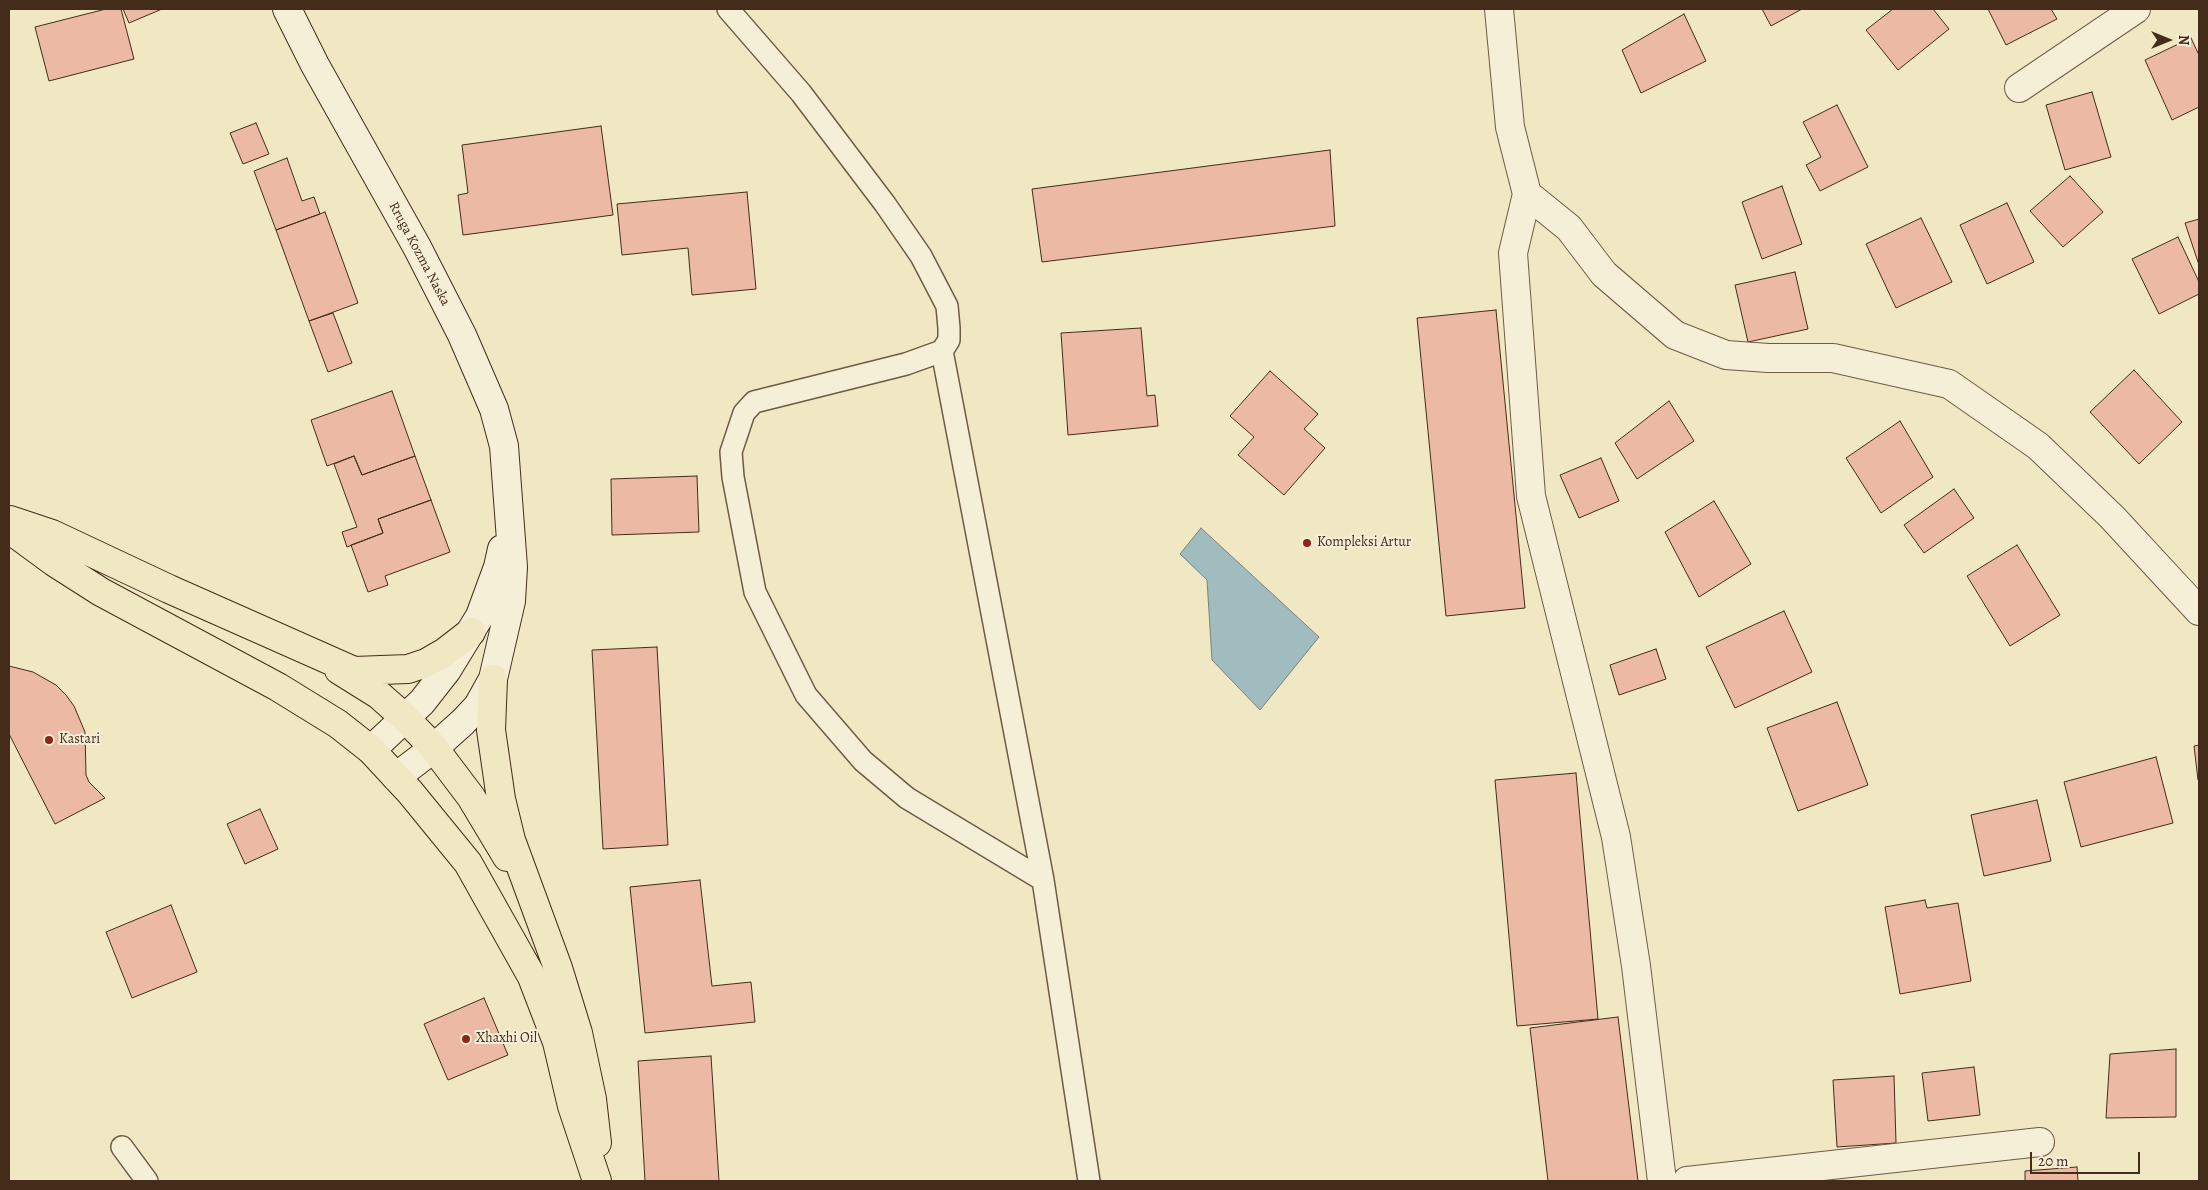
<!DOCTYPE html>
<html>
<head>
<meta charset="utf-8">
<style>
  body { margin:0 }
  #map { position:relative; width:2208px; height:1190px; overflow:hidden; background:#f0e7c3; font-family:Alegreya,serif }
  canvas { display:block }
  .frame { position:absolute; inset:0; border:10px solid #442c1a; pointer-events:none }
  .north { position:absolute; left:2143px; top:15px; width:50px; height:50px; -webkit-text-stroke:4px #f5efd8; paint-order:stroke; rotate:90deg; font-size:14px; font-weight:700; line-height:20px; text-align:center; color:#442c1a }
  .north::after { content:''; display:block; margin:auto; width:18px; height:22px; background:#442c1a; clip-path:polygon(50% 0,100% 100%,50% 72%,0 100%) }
  .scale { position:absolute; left:2030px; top:1152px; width:110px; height:22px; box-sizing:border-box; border:2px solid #442c1a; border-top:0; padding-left:6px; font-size:15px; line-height:18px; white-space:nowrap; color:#442c1a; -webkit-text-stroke:4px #f5efd8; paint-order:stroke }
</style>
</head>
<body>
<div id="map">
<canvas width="2208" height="1190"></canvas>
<div class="frame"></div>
<div class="north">N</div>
<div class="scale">20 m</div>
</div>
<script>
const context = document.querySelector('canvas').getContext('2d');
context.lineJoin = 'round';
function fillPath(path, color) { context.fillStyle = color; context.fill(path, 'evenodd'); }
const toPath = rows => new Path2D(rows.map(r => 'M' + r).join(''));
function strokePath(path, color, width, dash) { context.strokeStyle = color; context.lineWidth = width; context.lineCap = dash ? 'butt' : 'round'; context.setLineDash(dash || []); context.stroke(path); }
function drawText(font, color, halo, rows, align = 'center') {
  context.font = font + ' Alegreya,serif'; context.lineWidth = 4; context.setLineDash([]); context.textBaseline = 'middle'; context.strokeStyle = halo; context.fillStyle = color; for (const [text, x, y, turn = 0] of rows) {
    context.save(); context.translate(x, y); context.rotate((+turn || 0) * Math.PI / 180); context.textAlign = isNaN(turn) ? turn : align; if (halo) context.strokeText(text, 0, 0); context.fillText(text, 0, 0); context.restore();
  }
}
const water = toPath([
  [1201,528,1319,637,1260,710,1212,660,1207,580,1180,554,1201,528]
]);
fillPath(water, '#a0bcbf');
strokePath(water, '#7b827d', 1);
const building = toPath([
  [106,9,121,9,134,59,49,81,35,27,106,9],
  [123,9,162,9,129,23,123,9],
  [1762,9,1802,9,1771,26,1762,9],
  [1893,9,1933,9,1949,29,1898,70,1866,30,1893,9],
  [1988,9,2051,9,2057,19,2006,45,1988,9],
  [1684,14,1706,61,1641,93,1622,50,1684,14],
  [2191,38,2199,55,2199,107,2172,120,2145,60,2191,38],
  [2092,92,2111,157,2065,170,2046,105,2092,92],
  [1837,105,1868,167,1820,191,1806,165,1821,157,1803,122,1837,105],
  [256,123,269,154,243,164,230,133,256,123],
  [601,126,613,215,463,235,458,195,468,193,462,145,601,126],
  [1330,150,1335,226,1042,262,1032,189,1330,150],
  [287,158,302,201,314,197,320,214,276,230,254,171,287,158],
  [2070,176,2103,212,2063,247,2030,211,2070,176],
  [1782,186,1802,244,1762,259,1742,202,1782,186],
  [747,192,756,289,692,295,688,248,622,255,617,204,747,192],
  [2007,203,2034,262,1987,284,1960,225,2007,203],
  [325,212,358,303,309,321,276,230,325,212],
  [1921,218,1952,282,1896,308,1866,244,1921,218],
  [2199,219,2199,265,2185,223,2199,219],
  [2178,237,2199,282,2199,294,2159,314,2132,259,2178,237],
  [1795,272,1808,329,1748,342,1735,285,1795,272],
  [1496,310,1525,608,1446,616,1417,318,1496,310],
  [333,313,352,363,328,372,309,321,333,313],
  [1141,328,1147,396,1155,395,1158,426,1068,435,1061,333,1141,328],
  [2134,370,2182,422,2139,464,2090,412,2134,370],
  [1270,371,1318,414,1304,429,1325,448,1284,495,1238,455,1254,437,1230,416,1270,371],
  [392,391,415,456,362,475,354,456,327,466,311,420,392,391],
  [1669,401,1694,441,1637,479,1615,443,1669,401],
  [1900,421,1933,477,1881,513,1846,458,1900,421],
  [354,456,362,475,415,456,431,500,378,519,383,533,347,547,342,532,357,527,334,464,354,456],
  [1601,458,1619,501,1579,518,1560,475,1601,458],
  [697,476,699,532,612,535,611,479,697,476],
  [1954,489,1974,518,1924,553,1904,525,1954,489],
  [431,500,450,552,385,576,388,585,368,592,351,545,383,533,378,519,431,500],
  [1714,501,1751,564,1699,597,1665,532,1714,501],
  [2017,545,2060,615,2010,646,1967,576,2017,545],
  [1784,611,1812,672,1735,708,1706,647,1784,611],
  [657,647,668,845,603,849,592,650,657,647],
  [1656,649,1666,679,1619,695,1610,665,1656,649],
  [9,666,33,672,56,685,66,695,74,706,85,732,86,775,89,782,105,798,55,824,9,734,9,666],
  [1837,702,1868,785,1798,811,1767,728,1837,702],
  [2199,745,2199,780,2198,780,2194,746,2199,745],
  [2156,757,2173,823,2081,847,2064,782,2156,757],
  [1576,773,1598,1019,1517,1026,1495,780,1576,773],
  [2037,800,2051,861,1984,876,1971,815,2037,800],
  [260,809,278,849,245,864,227,824,260,809],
  [700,880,712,986,751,982,755,1022,645,1033,630,887,700,880],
  [1925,900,1927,908,1958,903,1971,981,1900,994,1885,907,1925,900],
  [171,905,197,972,132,998,106,932,171,905],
  [484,998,508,1055,448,1080,424,1024,484,998],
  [1618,1017,1638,1181,1548,1181,1530,1028,1618,1017],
  [2176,1049,2176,1117,2106,1118,2110,1054,2176,1049],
  [711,1056,719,1181,645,1181,638,1061,711,1056],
  [1974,1067,1980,1115,1928,1121,1922,1073,1974,1067],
  [1894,1076,1896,1143,1837,1147,1833,1080,1894,1076],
  [2077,1167,2078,1181,2025,1181,2025,1171,2077,1167]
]);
fillPath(building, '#ebb9a4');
strokePath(building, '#442c1a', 1);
const service = toPath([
  [728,9,801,93,885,204,921,256,947,306,949,328,949,340,942,351,906,364,754,402,744,413,731,452,733,477,755,592,806,695,863,761,907,798,1043,880],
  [942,351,1043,880,1089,1181],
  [122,1147,147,1181]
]);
const minor = toPath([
  [1499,9,1510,127,1527,194,1569,228,1604,274,1675,335,1726,355,1768,358,1833,358,1949,384,2038,446,2112,517,2199,611],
  [2019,88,2136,9],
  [1527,194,1513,253,1531,496,1616,837,1636,966,1662,1181],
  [1687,1181,2040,1142]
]);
const secondary = toPath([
  [287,9,315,65,417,247,462,335,494,409,504,446,513,567,511,601,493,679,478,706,463,722,434,748,396,777],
  [371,750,422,702,447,670,480,616,498,567,502,549]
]);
const primary = toPath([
  [10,520,52,534,169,589,354,671,408,669,426,663,445,652,471,632],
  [9,529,54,562,101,592,278,687,338,724,371,750,410,792,468,863,532,977,557,1042,572,1106,597,1181],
  [339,670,379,695,405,718,434,748,471,797,507,857],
  [493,679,491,730,501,799,511,840,558,968,578,1033,592,1099,597,1143]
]);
strokePath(service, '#6f5b44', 24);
strokePath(minor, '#6f5b44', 30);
strokePath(secondary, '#442c1a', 30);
strokePath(primary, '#442c1a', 30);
strokePath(service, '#f5efd8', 21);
strokePath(minor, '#f5efd8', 28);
strokePath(secondary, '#f5efd8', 28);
strokePath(primary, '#f0e7c3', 28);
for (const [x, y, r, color] of [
  [1307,543,5,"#8f2418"],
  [49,740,5,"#8f2418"],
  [466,1039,5,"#8f2418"]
]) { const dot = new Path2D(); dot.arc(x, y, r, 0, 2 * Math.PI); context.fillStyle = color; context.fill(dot); strokePath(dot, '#f5efd8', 2); }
drawText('14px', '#442c1a', '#f5efd8', [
  ["Rruga Kozma Naska",419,254,62]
]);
drawText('14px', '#442c1a', '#f5efd8', [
  ["Kompleksi Artur",1317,543],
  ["Kastari",59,740],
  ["Xhaxhi Oil",476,1039]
], 'left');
</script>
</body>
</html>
